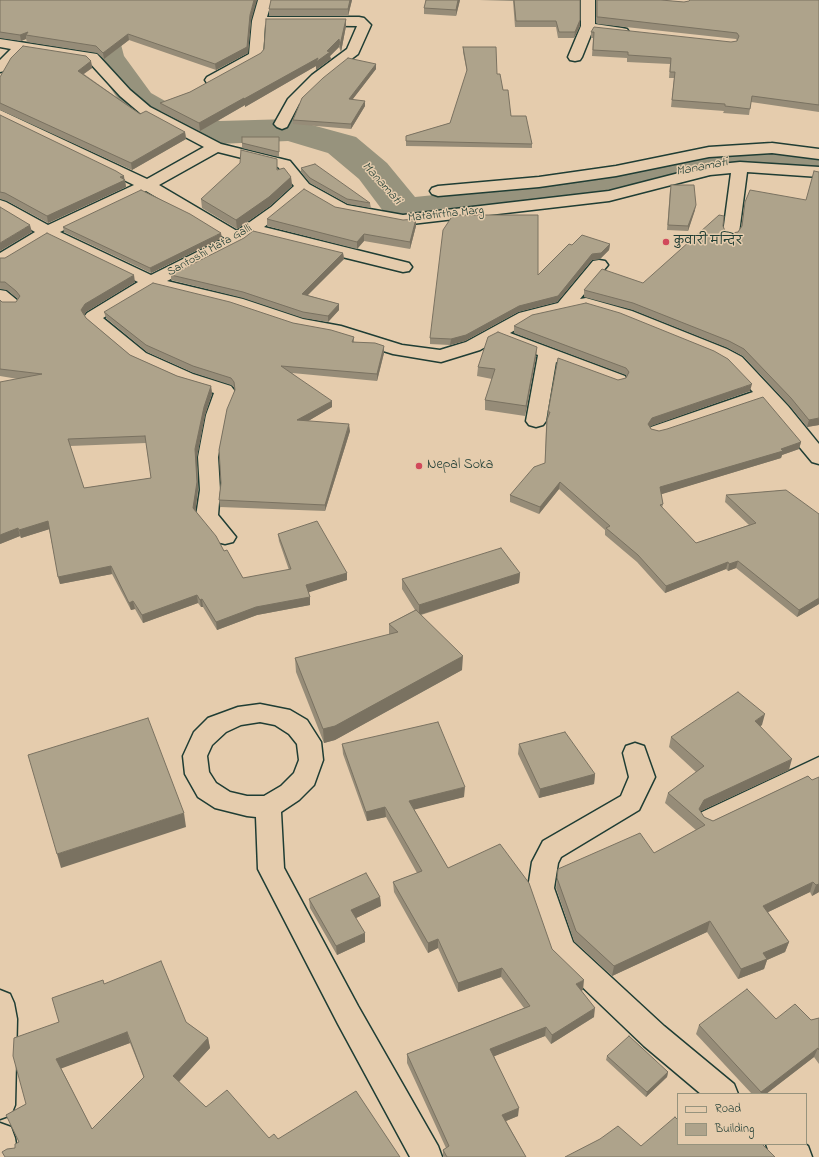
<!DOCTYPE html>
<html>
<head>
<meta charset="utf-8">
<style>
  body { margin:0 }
  #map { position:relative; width:819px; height:1157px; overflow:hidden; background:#e5ccad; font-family:"Indie Flower",sans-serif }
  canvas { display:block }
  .legend { position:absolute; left:677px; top:1093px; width:130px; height:52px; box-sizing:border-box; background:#e5ccad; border:1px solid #96937d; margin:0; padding:5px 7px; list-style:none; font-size:12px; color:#1f3d34 }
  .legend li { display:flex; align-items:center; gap:8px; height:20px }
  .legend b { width:20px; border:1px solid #96937d }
</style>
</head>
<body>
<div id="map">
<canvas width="819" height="1157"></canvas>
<ul class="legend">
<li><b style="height:5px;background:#e5ccad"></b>Road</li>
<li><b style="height:11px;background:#aea38b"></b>Building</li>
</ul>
</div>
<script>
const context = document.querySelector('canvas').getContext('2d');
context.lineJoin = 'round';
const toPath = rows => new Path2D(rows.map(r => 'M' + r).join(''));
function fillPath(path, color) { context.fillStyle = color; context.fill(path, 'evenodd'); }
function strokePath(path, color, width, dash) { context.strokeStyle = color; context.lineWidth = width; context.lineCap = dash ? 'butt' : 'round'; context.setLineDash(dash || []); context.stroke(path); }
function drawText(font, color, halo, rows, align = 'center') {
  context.font = font + ' "Indie Flower","Playpen Sans Deva",sans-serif'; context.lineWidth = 3; context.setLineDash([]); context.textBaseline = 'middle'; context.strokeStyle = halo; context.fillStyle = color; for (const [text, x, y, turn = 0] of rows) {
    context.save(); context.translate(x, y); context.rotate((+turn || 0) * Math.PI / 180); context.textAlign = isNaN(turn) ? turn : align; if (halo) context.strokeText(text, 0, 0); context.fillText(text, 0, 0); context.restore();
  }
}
fillPath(toPath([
  [45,0,97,0,107,3,112,10,124,56,151,93,181,110,220,121,290,119,356,137,387,163,415,197,520,186,635,170,720,150,790,148,819,153,819,177,790,172,720,174,635,194,520,210,404,222,389,219,359,179,328,153,288,141,218,144,155,126,125,109,89,57,80,16,50,7,45,0]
]), '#97937d');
const minor = toPath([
  [258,0,272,0,267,17,359,17,364,18,371,25,358,54,322,81,299,104,287,127,282,129,277,127,274,124,288,99,312,75,347,49,357,26,265,25,263,56,261,59,217,83,212,84,207,83,205,80,207,77,249,54,252,21,258,0],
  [581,0,595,0,595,24,622,28,627,29,629,32,627,35,622,36,592,32,582,57,580,60,575,61,570,60,568,57,581,26,581,0],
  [0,39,97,54,130,90,150,107,221,144,290,161,309,184,347,205,403,215,609,191,710,165,740,162,819,167,819,177,747,172,739,233,737,237,731,238,725,237,723,233,731,173,710,175,609,201,403,225,336,212,304,194,283,213,264,227,409,263,412,267,409,271,403,272,253,235,244,242,167,281,243,299,303,319,341,326,402,345,440,350,466,342,519,313,558,303,593,261,599,260,605,261,608,265,580,299,586,298,632,311,727,349,742,357,788,406,819,444,819,464,812,462,762,402,665,435,658,437,651,435,648,431,651,427,753,392,728,365,713,357,620,319,585,308,531,321,510,333,625,376,627,380,625,384,618,386,556,362,546,421,543,425,536,427,529,425,526,421,538,355,504,342,501,338,480,350,441,362,393,354,332,335,294,328,231,307,154,288,103,318,146,353,193,374,231,386,234,390,234,396,226,415,218,457,220,490,218,515,236,537,233,542,225,544,217,542,196,516,200,490,198,457,206,415,214,393,179,382,132,361,88,324,84,317,87,313,138,282,48,239,6,264,0,265,0,253,35,232,0,212,0,200,6,202,48,225,134,185,0,120,0,110,147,179,204,147,140,113,120,96,88,61,24,51,5,71,0,72,0,60,11,49,0,47,0,39],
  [218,152,278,167,294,186,271,207,237,231,159,185,218,152],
  [146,191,225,238,151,275,60,232,146,191],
  [772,143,819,149,819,159,772,153,709,157,616,176,539,187,438,196,432,194,430,191,432,188,438,186,539,177,616,166,709,147,772,143],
  [0,290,6,291,17,300,20,304,17,308,11,309,5,308,0,304,0,290],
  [260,704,290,710,307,720,321,742,323,760,314,785,299,800,281,812,284,868,358,1006,438,1146,442,1157,410,1157,338,1024,258,869,256,817,247,816,215,808,198,797,185,774,183,756,194,732,208,718,238,707,260,704],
  [260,722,275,725,289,734,297,744,299,760,294,773,281,786,264,796,247,796,230,792,216,783,209,772,207,756,212,745,226,732,241,725,260,722],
  [635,743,644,746,655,777,639,810,561,857,558,863,554,888,573,942,664,1026,734,1084,738,1094,701,1094,644,1046,552,958,528,888,532,862,543,841,621,796,629,777,623,753,626,746,635,743],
  [819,757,819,778,720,826,711,830,702,826,698,819,702,812,819,757],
  [0,990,10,994,14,1003,17,1019,15,1105,11,1115,0,1119,0,990],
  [0,1123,11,1127,15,1138,18,1157,0,1157,0,1123],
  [766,1144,805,1144,808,1146,812,1157,773,1157,770,1155,766,1144]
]);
strokePath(minor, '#1f3d34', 3);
fillPath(minor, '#e5ccad');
fillPath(toPath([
  [0,0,251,21,248,53,216,70,129,40,104,59,97,53,27,42,26,39,21,41,0,38],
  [352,0,348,16,269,16,269,9],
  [460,0,456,16,424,14,424,8],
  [479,0,580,0,580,26,574,38,558,38,556,27,515,27,513,1],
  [596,0,661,0,684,2,689,1,689,0,819,0,819,112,751,102,749,115,723,113,724,111,671,107,674,78,669,78,670,64,627,62,627,58,592,56,593,38,591,38,591,32,731,42,737,41,736,39,598,24,596,23],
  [346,19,346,26,341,52,339,47,330,56,331,59,316,70,316,66,245,107,245,105,200,131,161,111,160,103,190,92],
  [463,47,497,74,503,90,511,116,532,144,532,148,406,146,406,136,450,123,467,72,463,52],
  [91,61,92,68,84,74,140,114,185,132,186,139,132,170,0,110,0,77],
  [376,64,376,69,352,100,365,106,351,129,293,124,293,120],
  [0,115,124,176,126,187,48,223,7,201,0,199],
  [279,137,279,157,242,148,242,143],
  [301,168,370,203,371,208,348,204,310,183,301,172],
  [277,170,291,177,292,186,270,206,237,229,202,208,201,199],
  [670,190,695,210,688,231,667,230],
  [806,200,819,425,807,427,789,405,743,356,728,348,633,310,584,297,584,290,643,283,723,226,725,231,732,233,738,232,741,227,745,202],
  [335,207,416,226,410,249,364,241,357,249,267,226,267,219],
  [63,227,222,238,151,273,64,232],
  [610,244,609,250,600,259,592,260,557,302,518,312,465,341,450,345,430,344,430,338,538,275,572,245],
  [343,253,344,259,307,295,339,304,339,310,328,322,303,318,243,298,171,280,171,275],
  [0,258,135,282,86,312,84,315,86,318,130,355,177,376,211,386,212,394,205,415,197,457,198,490,195,510,243,578,289,570,279,541,278,534,347,573,347,580,308,592,310,605,257,615,217,630,203,607,201,607,198,603,143,623,135,609,131,610,112,574,60,584,49,529,21,538,20,536,0,544,18,379,0,376,0,300,2,302,16,302,18,299,7,290,0,289],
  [146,443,151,478,84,488,70,446],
  [104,312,293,323,354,337,354,342,384,346,384,353,377,381,292,373,332,407,308,421,350,431,325,511,220,507,219,500,235,388,231,385,194,373,147,352,106,318],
  [514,326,750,391,651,426,650,427,651,429,659,431,801,442,799,449,782,455,781,458,661,494,663,504,662,508,696,543,749,525,725,502,726,495,786,490,819,604,797,617,736,568,728,571,726,569,665,593,637,562,605,535,605,530,559,489,539,514,510,502,510,495,545,463,546,427,548,412,618,380,626,378,627,377,626,375,514,333],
  [536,357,525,416,485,410,485,400,492,379,477,376,478,367],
  [520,573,519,583,421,615,462,670,335,740,324,743,296,672,295,658,389,635,389,624,415,610,402,589,402,579],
  [762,725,760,726,789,770,701,811,701,812,704,817,713,821,808,776,819,892,812,896,810,892,768,912,789,942,785,952,767,960,764,969,738,979,707,932,612,976,574,941,556,888,558,869,654,853,696,830,665,803,668,793,696,772,669,747,671,737],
  [342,744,464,797,414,809,448,868,552,949,583,990,581,990,594,1017,551,1044,545,1036,494,1056,518,1116,506,1121,526,1157,443,1157,443,1150,446,1148,407,1063,407,1054,524,1008,501,977,458,992,438,948,428,953,394,892,393,882,417,873,386,817,367,821,343,754],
  [519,744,595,774,594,784,539,798,518,754],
  [380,897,381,906,356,918,365,942,337,955,310,908,309,899],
  [104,984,186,1022,208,1038,210,1048,179,1082,206,1107,269,1138,278,1139,400,1157,15,1148,19,1142,6,1115,26,1104,59,1022],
  [130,1043,144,1078,92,1129,61,1068],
  [819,1018,819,1064,814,1057,766,1094,752,1094,696,1034,699,1025,776,1019,811,1020],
  [607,1056,668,1072,667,1077,646,1097,606,1060]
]), '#968c78');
fillPath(toPath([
  [254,0,257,0,251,21,248,53,216,70,215,64,250,15],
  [350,0,352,0,348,16,348,9],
  [458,0,460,0,456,16,456,10],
  [346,19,346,26,341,52,340,45],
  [580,20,580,26,574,38,575,32],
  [28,32,26,35,26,39,21,41,20,35],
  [128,34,129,40,104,59,103,53],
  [339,39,339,47,330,56,331,59,316,70,316,66,245,107,245,105,200,131,199,123,327,51],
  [91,61,92,68,79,77,78,71],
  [376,64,376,69,349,104,349,99],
  [365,101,365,106,351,129,351,124],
  [185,132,186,139,132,170,131,163],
  [124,176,124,180,125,180,126,187,48,223,47,216],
  [291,177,292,186,270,206,237,229,236,220],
  [696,205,695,210,688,231,688,226],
  [416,219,416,226,410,249,410,242],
  [30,225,32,232,0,251,0,243],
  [221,233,222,238,151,273,150,268],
  [364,234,364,241,357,249,357,242],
  [610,244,609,250,600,259,592,260,557,302,518,312,465,341,450,345,451,339],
  [343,253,344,259,303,300,302,294],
  [134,275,135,282,86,312,83,318,81,310,85,304],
  [339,304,339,310,328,322,328,316],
  [384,346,384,353,377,381,377,374],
  [537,347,536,357,525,416,526,406],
  [752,384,750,391,651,426,646,431,648,424,652,418],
  [211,386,212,394,205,415,197,457,198,490,195,516,193,508,195,449,204,407],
  [332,401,332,407,298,427,297,420],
  [819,418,819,425,807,427,809,420],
  [349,424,350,431,325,511,325,505],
  [801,442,799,449,782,455,781,458,659,495,660,487],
  [560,482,559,489,539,514,540,507],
  [48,521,50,529,21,538,19,530],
  [18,528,20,536,0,544,0,535],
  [738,561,736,568,728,571,729,564],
  [728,562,726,569,665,593,666,586],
  [111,566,112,574,60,584,58,577],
  [347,573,347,580,307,593,306,585],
  [520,573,519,583,419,615,419,605],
  [197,595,198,603,143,623,142,615],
  [310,597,310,605,257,615,217,630,216,622,256,607],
  [819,598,819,604,797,617,799,610],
  [202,599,203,607,201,607,200,600],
  [133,601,135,609,131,610,129,603],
  [463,656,462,670,335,740,324,743,323,729],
  [765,714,762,725,752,732,755,721],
  [792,759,789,770,701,811,697,820,699,809,704,800],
  [595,774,594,784,539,798,540,789],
  [465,787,464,797,409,811,409,801],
  [385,807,386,817,367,821,366,812],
  [184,813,186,827,61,868,57,854],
  [813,882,810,892,760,916,763,906],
  [819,884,819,892,812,896,816,885],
  [380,897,381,906,352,920,351,910],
  [710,921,707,932,612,976,614,966],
  [365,933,365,942,337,955,336,946],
  [438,939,438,948,428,953,428,943],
  [789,942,785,952,767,960,764,969,738,979,741,969,763,953],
  [502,968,501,977,458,992,458,983],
  [584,980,583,990,575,994,576,984],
  [595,1008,594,1017,551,1044,552,1035],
  [546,1027,545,1036,490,1058,490,1049],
  [127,1032,130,1043,60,1069,56,1059],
  [208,1038,210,1048,175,1086,173,1076],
  [818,1048,814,1057,766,1094,760,1094,761,1092],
  [668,1072,667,1077,646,1097,647,1092],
  [519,1108,518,1116,501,1123,502,1115]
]), '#7a7261');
const building = toPath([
  [0,0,254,0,250,15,247,47,215,64,128,34,103,53,96,46,26,35,28,32,20,35,0,32,0,0],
  [271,0,350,0,348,9,269,9,271,0],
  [426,0,458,0,456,10,424,8,426,0],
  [514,0,580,0,580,20,575,32,559,32,556,21,516,21,514,0],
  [597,0,661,0,684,2,689,1,690,0,819,0,819,105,752,96,750,109,725,106,725,104,672,100,675,72,670,72,671,58,628,55,628,52,593,50,594,32,591,32,594,27,731,42,737,41,739,36,737,33,599,17,597,17,597,0],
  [266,19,346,19,340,45,339,39,327,51,330,52,316,62,318,58,244,99,244,98,199,123,160,103,190,92,261,53,264,49,266,19],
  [23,46,86,56,91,61,78,71,140,114,146,111,185,132,131,163,0,103,0,77,11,58,23,46],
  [463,47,496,47,497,74,500,74,503,90,508,90,511,116,526,116,532,144,406,141,406,136,450,123,467,70,463,47],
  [348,58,376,64,349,99,365,101,351,124,293,120,302,98,323,78,348,58],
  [0,115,116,171,124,176,120,177,125,180,47,216,5,193,0,192,0,115],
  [242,137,279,137,279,152,242,143,242,137],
  [241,150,277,159,277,170,284,168,291,177,269,197,236,220,201,199,240,163,241,150],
  [315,164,370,203,347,199,310,178,301,168,315,164],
  [814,171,819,172,819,418,809,420,791,398,744,349,729,341,633,303,584,290,602,269,643,283,719,215,724,216,723,226,725,231,732,233,738,232,742,226,745,202,750,190,806,200,814,171],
  [671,185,694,185,696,205,688,226,668,225,671,185],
  [304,189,335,207,403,220,416,219,410,242,364,234,357,242,267,219,304,189],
  [141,190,190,214,221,233,150,268,63,227,141,190],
  [0,207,30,225,0,243,0,207],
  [453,215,538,215,538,275,569,244,572,245,582,235,610,244,601,253,592,254,558,296,519,306,466,335,451,339,430,338,443,230,453,215],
  [253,231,343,253,302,294,339,304,328,316,303,312,243,292,171,275,244,238,253,231],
  [47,233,134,275,85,304,81,310,86,318,130,355,177,376,211,386,204,407,195,449,197,482,193,508,216,536,224,551,227,550,243,578,291,569,278,534,317,521,347,573,306,585,310,597,256,607,216,622,202,599,200,600,197,595,142,615,133,601,129,603,111,566,58,577,48,521,19,530,18,528,0,535,0,382,42,374,0,369,0,300,2,302,16,302,20,296,16,291,5,282,0,282,0,258,5,258,47,233],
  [145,436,151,478,84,488,68,439,145,436],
  [153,283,230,302,293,323,331,330,354,337,352,342,375,343,384,346,377,374,281,366,332,401,297,420,349,424,325,505,219,500,221,483,219,450,227,409,235,390,234,382,231,378,193,366,146,345,104,312,153,283],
  [586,303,620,313,714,351,728,359,752,384,652,418,648,424,651,429,659,431,667,429,763,397,801,442,781,449,783,451,660,487,663,504,660,505,696,543,756,523,726,495,786,490,819,514,819,598,799,610,738,561,729,564,728,562,666,586,638,555,606,528,610,526,560,482,540,507,510,495,534,467,545,463,547,420,550,412,548,412,558,358,618,380,626,378,629,372,626,368,514,326,532,315,586,303],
  [498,332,537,347,526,406,485,400,495,369,478,367,488,337,498,332],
  [501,548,520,573,419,605,402,579,501,548],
  [416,610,463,656,335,726,323,729,295,658,398,632,389,624,416,610],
  [738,692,765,714,755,721,792,759,704,800,699,809,704,817,713,821,808,776,812,780,819,777,819,884,816,885,813,882,763,906,789,942,763,953,767,959,741,969,710,921,614,966,576,931,557,878,558,869,640,833,654,853,705,825,668,793,704,766,671,737,738,692],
  [148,718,184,813,57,854,28,755,148,718],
  [438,722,465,787,409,801,448,868,500,844,529,883,552,949,584,980,576,984,595,1008,552,1035,546,1027,490,1049,519,1108,502,1115,526,1157,447,1157,443,1150,449,1146,407,1054,530,1006,502,968,458,983,438,939,428,943,393,882,422,871,385,807,366,812,342,744,438,722],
  [565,732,595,774,540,789,519,744,565,732],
  [366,873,380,897,351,910,365,933,336,946,309,899,366,873],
  [161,961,186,1022,208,1038,173,1076,206,1107,227,1090,269,1138,274,1134,278,1139,356,1091,400,1157,5,1157,2,1152,7,1149,15,1148,15,1144,19,1142,6,1115,26,1104,13,1056,14,1038,59,1022,52,998,103,980,104,984,161,961],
  [127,1032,144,1077,92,1129,56,1059,127,1032],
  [747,989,776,1019,795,1004,811,1020,819,1018,819,1050,818,1048,761,1092,699,1025,747,989],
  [629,1036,668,1072,647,1092,607,1056,629,1036],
  [675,1117,678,1120,678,1144,762,1144,775,1157,565,1157,600,1139,618,1126,641,1146,675,1117]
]);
fillPath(building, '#aea38b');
strokePath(building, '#7a7261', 1);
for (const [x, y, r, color] of [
  [666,242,4,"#d1495b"],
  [419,466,4,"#d1495b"]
]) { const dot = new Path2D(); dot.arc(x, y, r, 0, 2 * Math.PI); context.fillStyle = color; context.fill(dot); strokePath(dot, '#e5ccad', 1.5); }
drawText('12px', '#1f3d34', '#e5ccad', [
  ["Matatirtha Marg",446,215,-6],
  ["Santoshi Mata Galli",210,251,-29]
]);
drawText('12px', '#1f3d34', '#e5ccad', [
  ["कुवारी मन्दिर",674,242]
], 'left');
drawText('italic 13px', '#2b463b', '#e5ccad', [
  ["Manamati",702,168,-11],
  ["Manamati",381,184,48]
]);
drawText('14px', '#1f3d34', '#e5ccad', [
  ["Nepal Soka",427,466]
], 'left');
</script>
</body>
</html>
